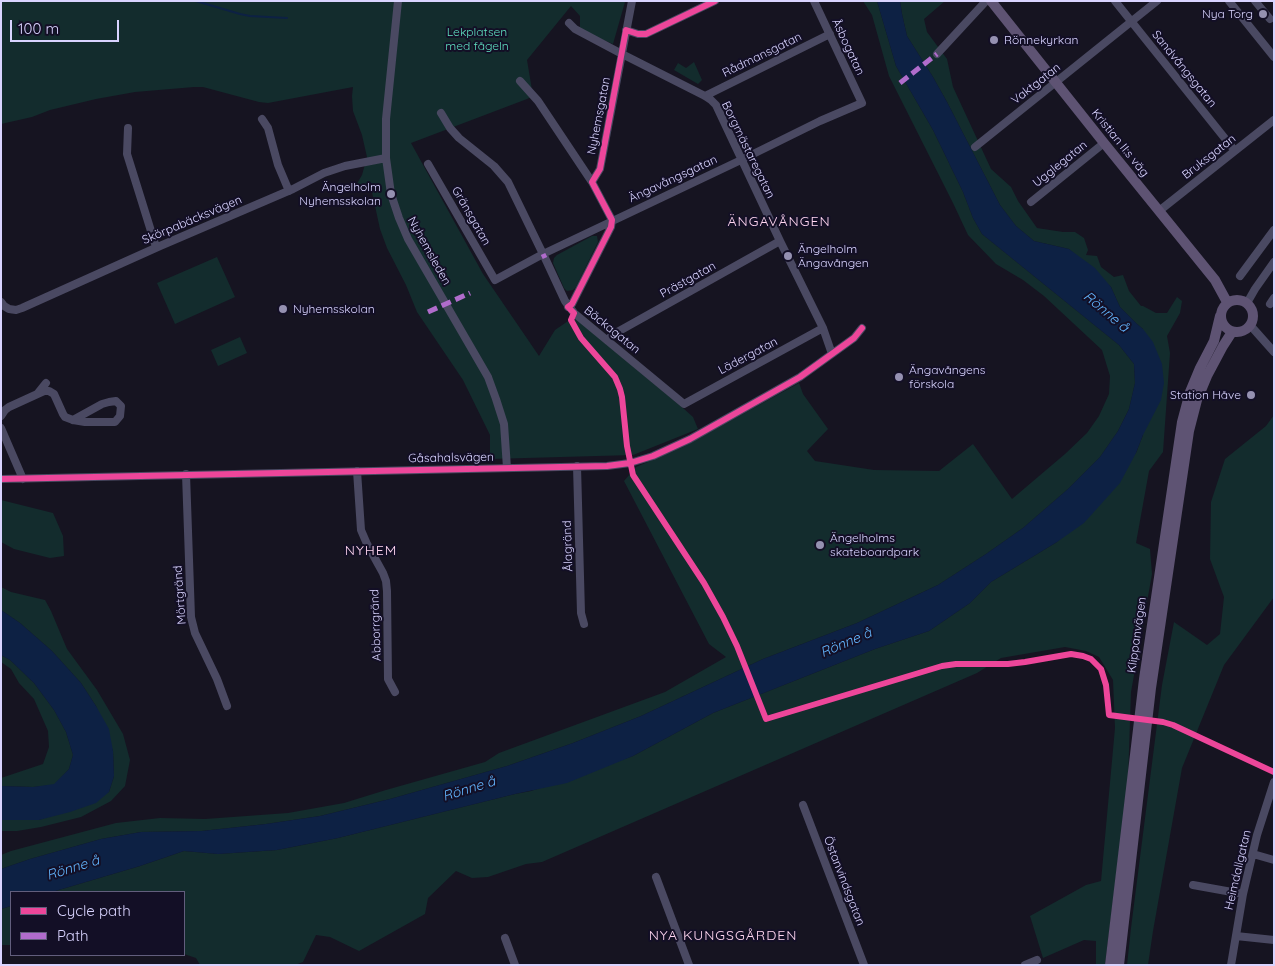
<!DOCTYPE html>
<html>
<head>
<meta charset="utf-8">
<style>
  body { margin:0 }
  #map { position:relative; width:1275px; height:966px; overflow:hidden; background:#161421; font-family:Quicksand,sans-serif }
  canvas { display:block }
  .frame { position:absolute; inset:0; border:2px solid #d9d4ff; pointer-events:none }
  .legend { position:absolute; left:10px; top:891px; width:175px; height:65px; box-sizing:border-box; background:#130f26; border:1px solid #625e7d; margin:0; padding:6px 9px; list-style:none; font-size:15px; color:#d9d4ff }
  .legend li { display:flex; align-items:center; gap:10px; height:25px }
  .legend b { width:25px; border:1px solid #625e7d }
  .scale { position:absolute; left:10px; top:20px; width:109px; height:22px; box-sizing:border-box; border:2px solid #d9d4ff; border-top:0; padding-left:6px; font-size:15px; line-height:18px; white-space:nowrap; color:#d9d4ff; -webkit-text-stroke:4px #130f26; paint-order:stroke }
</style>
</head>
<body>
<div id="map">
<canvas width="1275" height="966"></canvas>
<div class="frame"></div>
<ul class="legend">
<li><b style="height:6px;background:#ed469a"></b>Cycle path</li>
<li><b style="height:6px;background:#b06ccc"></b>Path</li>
</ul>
<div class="scale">100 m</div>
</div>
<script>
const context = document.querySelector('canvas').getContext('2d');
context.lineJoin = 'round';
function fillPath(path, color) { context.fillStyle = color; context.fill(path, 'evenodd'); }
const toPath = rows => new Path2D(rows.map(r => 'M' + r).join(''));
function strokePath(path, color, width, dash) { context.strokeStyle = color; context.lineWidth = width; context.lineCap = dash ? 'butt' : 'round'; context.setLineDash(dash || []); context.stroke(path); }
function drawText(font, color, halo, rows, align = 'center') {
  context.font = font + ' Quicksand,sans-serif'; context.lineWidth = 4; context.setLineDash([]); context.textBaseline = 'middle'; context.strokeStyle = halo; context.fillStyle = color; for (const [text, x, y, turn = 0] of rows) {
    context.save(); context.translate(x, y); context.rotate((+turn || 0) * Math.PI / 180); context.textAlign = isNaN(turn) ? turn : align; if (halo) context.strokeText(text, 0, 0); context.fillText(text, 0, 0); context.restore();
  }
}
fillPath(toPath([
  [1,1,623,1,625,2,613,44,580,30,580,16,571,6,527,60,533,96,527,99,411,143,483,274,539,356,555,330,574,317,683,408,693,417,698,429,633,455,490,459,490,435,463,380,417,312,406,285,387,248,380,229,370,183,355,187,362,175,367,157,362,135,353,111,352,96,353,87,268,103,259,102,203,87,194,87,135,92,96,99,50,110,32,117,1,124],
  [863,1,877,1,896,66,933,130,963,192,973,218,982,234,1119,345,1134,364,1135,383,1129,409,1118,431,1100,457,1068,489,1023,528,986,554,938,585,857,623,763,659,641,716,573,743,507,766,390,799,320,816,266,824,202,831,141,832,101,839,30,859,1,869,1,855,11,851,116,823,160,818,205,819,288,813,344,803,386,790,485,762,499,753,665,692,726,657,709,644,624,481,636,467,683,447,799,383,803,394,828,429,807,451,815,461,874,470,939,471,973,444,1012,499,1065,454,1087,433,1099,416,1109,394,1110,376,1102,350,1044,296,1023,280,996,264,968,235,953,203,889,76,872,15],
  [900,1,945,1,924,19,927,32,947,59,953,87,991,169,1011,187,1018,201,1037,228,1063,232,1075,232,1084,238,1088,250,1086,255,1097,256,1101,267,1114,277,1123,275,1129,291,1141,306,1143,306,1156,313,1167,313,1177,297,1182,301,1180,313,1167,336,1170,353,1163,452,1149,471,1136,543,1150,549,1152,574,1131,692,1128,780,1105,965,1096,965,1096,941,1084,940,1043,958,1030,916,1086,885,1101,881,1115,728,1113,680,1099,657,1086,651,1065,647,1001,658,977,673,542,862,526,864,488,877,472,878,456,871,428,898,425,914,359,951,330,937,316,935,303,962,295,965,200,965,196,958,184,954,184,892,52,892,140,866,184,851,218,854,277,850,338,838,515,794,531,791,633,756,713,713,875,649,929,631,970,603,991,582,1057,542,1136,453,1143,435,1143,329,1137,324,1120,307,1111,287,1069,249,1034,241,1016,226,1000,205,947,102,933,77,907,36,902,14],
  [694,62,702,80,698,84,674,70,678,63,686,68],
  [592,236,597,236,598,242,576,287,573,290,567,291,564,288,553,263,554,258,557,255],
  [217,257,235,297,175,324,157,283],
  [240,337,247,353,218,366,211,350],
  [1274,415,1274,597,1224,665,1182,768,1153,931,1148,965,1127,965,1131,928,1162,685,1174,622,1207,645,1220,634,1224,597,1210,559,1211,502,1225,459,1266,426],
  [1,500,53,513,63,536,64,556,50,558,14,549,1,542],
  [1,587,11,592,45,600,51,611,67,649,97,690,123,734,130,760,125,786,111,801,81,817,41,827,17,831,1,831,1,820,39,820,109,792,114,776,113,751,96,706,81,683,52,651,20,623,1,610],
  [1,655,10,660,34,683,54,710,66,732,73,755,69,769,54,785,33,787,1,786,1,778,43,764,49,747,48,731,34,699,19,683,11,669,1,662],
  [11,906,11,945,1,945,1,909]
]), '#132c2d');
fillPath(toPath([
  [877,1,900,1,902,14,907,36,933,77,947,102,1000,205,1016,226,1034,241,1069,249,1095,268,1111,287,1120,307,1137,324,1143,329,1153,342,1162,364,1164,383,1161,400,1143,435,1136,453,1120,483,1084,523,1057,542,991,582,970,603,929,631,875,649,713,713,633,756,567,783,515,794,338,838,277,850,218,854,184,851,140,866,52,892,11,892,11,906,1,909,1,869,30,859,101,839,141,832,202,831,266,824,320,816,390,799,507,766,573,743,641,716,763,659,857,623,938,585,986,554,1023,528,1068,489,1100,457,1118,431,1129,409,1135,383,1134,364,1119,345,982,234,973,218,963,192,933,130,896,66],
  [1,610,20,623,52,651,81,683,96,706,109,729,113,751,114,776,109,792,96,803,70,812,39,820,1,820,1,786,33,787,54,784,69,769,73,755,66,732,54,710,34,683,10,660,1,655]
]), '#0d2144');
strokePath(toPath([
  [196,1,240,14,250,16,287,18]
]), '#0d2144', 2);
strokePath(toPath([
  [398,1,386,119,386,158,391,194,399,218,408,239,488,377,496,399,504,424,507,468],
  [1115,1,1235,151],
  [1229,1,1274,57],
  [1255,1,1270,19],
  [569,23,575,29,622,54,705,96,711,100,716,105,780,241,823,328,832,354],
  [626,30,638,34,646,34,715,1],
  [937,54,986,1],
  [520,81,538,101,592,182],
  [705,96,830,34],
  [441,113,450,128,459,138,494,166,508,182,543,254],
  [262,119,268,128,278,165,289,191],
  [128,128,127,154,156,247],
  [975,147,1157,1],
  [428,164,495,280,543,254,741,160,820,121,862,103,814,1],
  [1031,202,1104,143],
  [1159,211,1274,120],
  [545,258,565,301,574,313,684,404,823,328],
  [1240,276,1274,230],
  [1,302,4,306,9,309,16,310,22,308,160,246,293,189,324,173,345,166,386,158],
  [1247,303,1255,289,1274,262],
  [1270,304,1274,298],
  [568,307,572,304,611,227,612,220,592,182,600,169,632,1],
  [1250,325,1274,352],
  [608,340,612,335,780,241],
  [38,393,46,383],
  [1,416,5,410,9,407,44,391,49,391,54,394,63,414,65,417,73,420,85,422,115,422,120,416,121,406,116,401,109,402,102,404,73,420],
  [1,428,23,479],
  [577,466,581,613,584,624],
  [357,471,361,530,367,544,383,573,386,581,387,591,388,679,395,692],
  [186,474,191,617,195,633,217,679,227,706],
  [1,479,607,466,630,463,653,456,690,439,800,377,854,338,862,328],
  [803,805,864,965],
  [1253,854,1274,860],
  [656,877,689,965],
  [1193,885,1243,894],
  [1236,936,1274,940],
  [505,938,515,965],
  [1025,965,1037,960],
  [1231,965,1243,894,1257,835,1274,782]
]), '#4a4962', 8);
strokePath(toPath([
  [991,1,1104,143,1215,280,1227,302],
  '1221 316a16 16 0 1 1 32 0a16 16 0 1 1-32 0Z',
  [1110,965,1144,679,1182,422,1190,392,1200,368,1214,341,1220,316],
  [1119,965,1151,688,1189,431,1197,400,1207,376,1223,346,1232,332]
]), '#5e5373', 10);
strokePath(toPath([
  [900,83,937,54],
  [543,254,545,258],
  [428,312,470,293]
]), '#b06ccc', 5, [10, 5]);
strokePath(toPath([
  [715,1,646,34,638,34,626,30,600,169,592,182,612,220,611,227,572,304,568,307,574,313,571,320,581,338,615,377,620,389,622,397,627,446,633,475,704,583,723,617,737,646,766,719,942,666,956,664,1008,664,1025,662,1071,654,1083,656,1091,659,1101,669,1106,685,1109,715,1163,722,1173,725,1274,772],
  [1,479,607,466,630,463,653,456,690,439,800,377,854,338,862,328]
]), '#ed469a', 6);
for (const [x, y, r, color] of [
  [1263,14,5,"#9591b1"],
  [994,40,5,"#9591b1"],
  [391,194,5,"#9591b1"],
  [788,256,5,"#9591b1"],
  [283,309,5,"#9591b1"],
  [899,377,5,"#9591b1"],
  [1251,395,5,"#9591b1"],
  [820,545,5,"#9591b1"]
]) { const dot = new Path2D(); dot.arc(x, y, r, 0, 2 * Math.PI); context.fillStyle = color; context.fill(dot); strokePath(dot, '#130f26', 2); }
drawText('12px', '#d9d4ff', '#130f26', [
  ["Nya Torg",1253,14,"right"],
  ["Rönnekyrkan",1004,40],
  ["Ängelholm",381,187,"right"],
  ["Nyhemsskolan",381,201,"right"],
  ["Ängelholm",798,249],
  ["Ängavången",798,263],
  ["Nyhemsskolan",293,309],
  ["Ängavångens",909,370],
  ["förskola",909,384],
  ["Station Håve",1241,395,"right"],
  ["Ängelholms",830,538],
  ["skateboardpark",830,552]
], 'left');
drawText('12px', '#5fe0c0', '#130f26', [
  ["Lekplatsen",477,32],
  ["med fågeln",477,46]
]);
drawText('12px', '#d9d4ff', '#130f26', [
  ["Åsbogatan",848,47,65],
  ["Rådmansgatan",762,55,-26],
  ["Sandvångsgatan",1184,69,51],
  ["Vaktgatan",1036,84,-38],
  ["Nyhemsgatan",599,116,-79],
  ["Kristian II:s väg",1120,143,51],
  ["Borgmästaregatan",748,150,64],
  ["Bruksgatan",1209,157,-38],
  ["Ugglegatan",1060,164,-39],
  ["Ängavångsgatan",673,179,-25],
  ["Gränsgatan",471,216,60],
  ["Skörpabäcksvägen",192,220,-23],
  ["Nyhemsleden",429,251,61],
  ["Prästgatan",688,280,-29],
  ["Bäckagatan",612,330,39],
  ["Lädergatan",748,356,-28],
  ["Gåsahalsvägen",451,458,-1],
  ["Ålagränd",568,546,-92],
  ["Mörtgränd",180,595,-94],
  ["Abborrgränd",376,625,-92],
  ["Klippanvägen",1137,635,-82],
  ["Heimdallgatan",1238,870,-77],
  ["Östanvindsgatan",844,881,69]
]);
context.letterSpacing = '1px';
drawText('14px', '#ffd6f0', '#130f26', [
  ["ÄNGAVÅNGEN",779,222],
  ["NYHEM",371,551],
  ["NYA KUNGSGÅRDEN",723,936]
]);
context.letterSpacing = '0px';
drawText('italic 14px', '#62b6ff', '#130f26', [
  ["Rönne å",1106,312,40],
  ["Rönne å",846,643,-23],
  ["Rönne å",469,789,-17],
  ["Rönne å",73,868,-17]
]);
</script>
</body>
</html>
